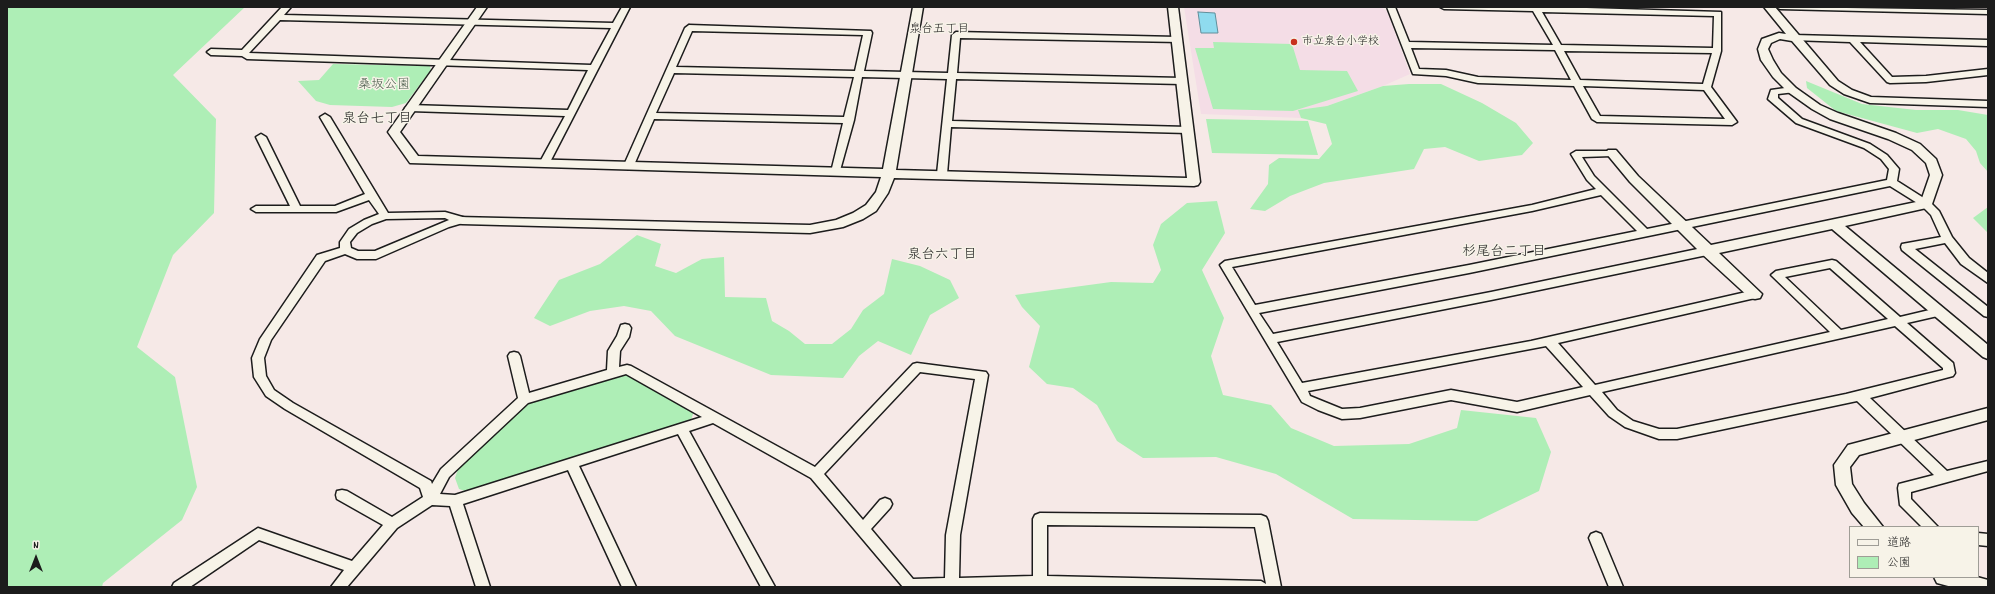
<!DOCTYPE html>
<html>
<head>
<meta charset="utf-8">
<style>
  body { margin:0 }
  #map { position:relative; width:1995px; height:594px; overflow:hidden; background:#f6e9e7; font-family:Dekko,"Klee One",sans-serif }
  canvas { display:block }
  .frame { position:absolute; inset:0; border:8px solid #1c1c1c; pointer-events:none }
  .legend { position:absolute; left:1849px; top:526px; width:130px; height:52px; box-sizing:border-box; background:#f7f3e8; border:1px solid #9f9d96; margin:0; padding:5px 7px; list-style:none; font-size:12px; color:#1c1c1c }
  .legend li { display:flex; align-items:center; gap:8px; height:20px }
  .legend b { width:20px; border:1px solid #9f9d96 }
  .north { position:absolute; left:16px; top:538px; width:40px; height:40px; -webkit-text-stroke:3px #f7f3e8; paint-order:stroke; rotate:0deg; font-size:11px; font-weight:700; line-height:16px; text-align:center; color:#1c1c1c }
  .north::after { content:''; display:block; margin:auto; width:14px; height:18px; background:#1c1c1c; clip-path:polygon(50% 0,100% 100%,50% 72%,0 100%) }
</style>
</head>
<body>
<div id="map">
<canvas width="1995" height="594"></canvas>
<div class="frame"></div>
<ul class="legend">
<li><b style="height:5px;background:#f7f3e8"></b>道路</li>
<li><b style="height:11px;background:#aeeeb6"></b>公園</li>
</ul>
<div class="north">N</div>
</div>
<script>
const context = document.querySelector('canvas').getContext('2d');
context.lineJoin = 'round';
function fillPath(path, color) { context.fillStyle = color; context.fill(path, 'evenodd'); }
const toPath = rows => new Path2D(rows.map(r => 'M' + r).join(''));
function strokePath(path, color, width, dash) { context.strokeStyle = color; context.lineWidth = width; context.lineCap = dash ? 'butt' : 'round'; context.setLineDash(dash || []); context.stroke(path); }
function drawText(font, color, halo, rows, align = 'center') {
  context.font = font + ' Dekko,"Klee One",sans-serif'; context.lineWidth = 3; context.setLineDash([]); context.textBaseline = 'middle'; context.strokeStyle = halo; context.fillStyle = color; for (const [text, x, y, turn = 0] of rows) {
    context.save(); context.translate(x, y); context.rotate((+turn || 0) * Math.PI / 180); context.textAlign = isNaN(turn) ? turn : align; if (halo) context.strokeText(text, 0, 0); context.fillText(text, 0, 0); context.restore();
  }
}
fillPath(toPath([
  [1184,7,1382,8,1387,11,1410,74,1383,86,1327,106,1299,110,1301,118,1201,114]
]), '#f4dde6');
fillPath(toPath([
  [7,7,245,7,173,75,216,119,214,213,173,255,137,347,175,377,197,487,182,520,103,583,102,587,7,587],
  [1213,42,1292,44,1300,70,1347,71,1358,91,1293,111,1213,109,1195,48,1214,48],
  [333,64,430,66,431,70,406,103,392,107,330,105,316,101,298,81,319,80],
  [1806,81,1862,104,1916,110,1958,110,1988,115,1988,172,1980,163,1976,151,1966,139,1938,129,1917,133,1836,111,1807,88],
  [1409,84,1441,84,1482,103,1516,123,1533,143,1522,155,1479,161,1445,147,1424,149,1414,169,1324,183,1290,196,1265,211,1250,209,1268,184,1269,165,1279,158,1319,159,1332,144,1326,124,1301,118,1298,110,1327,106,1383,86],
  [1206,119,1308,121,1318,155,1212,153],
  [1217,201,1225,233,1202,270,1224,318,1211,356,1223,395,1271,405,1291,428,1334,446,1409,444,1457,428,1461,410,1536,418,1551,452,1539,491,1477,521,1353,519,1276,474,1216,457,1143,458,1117,441,1097,405,1073,388,1047,384,1029,367,1040,326,1022,307,1015,295,1111,282,1153,283,1161,270,1153,245,1161,224,1187,203],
  [1988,207,1988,233,1973,218],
  [637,235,661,244,655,266,676,273,702,259,724,257,725,297,766,298,772,321,789,331,805,344,832,344,851,329,863,310,884,294,892,259,920,266,950,280,959,298,930,315,911,355,878,341,859,356,843,378,771,375,675,336,651,311,624,306,590,311,550,326,534,318,559,280,600,264],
  [629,373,694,411,690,423,471,493,459,489,455,478,458,469,525,404]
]), '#aeeeb6');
const water = toPath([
  [1198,12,1215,13,1218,33,1201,33,1198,12]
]);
fillPath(water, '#8fdbef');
strokePath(water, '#618f9b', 1);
const minor = toPath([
  [282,7,291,7,284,15,613,23,622,7,630,7,550,162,545,165,540,162,565,116,410,111,405,108,410,105,568,110,588,70,247,59,242,56,211,55,207,52,211,49,242,50,282,7],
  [280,20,611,28,591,65,249,53,280,20],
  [1387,7,1395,7,1409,42,1553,45,1533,11,1444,9,1440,7,1553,7,1721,12,1721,51,1711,87,1737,122,1732,125,1597,122,1592,119,1574,86,1478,83,1446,76,1413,74,1387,7],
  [1542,12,1714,16,1713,48,1561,45,1542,12],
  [1411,48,1555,50,1571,80,1478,77,1446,70,1419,69,1411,48],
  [1564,51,1712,53,1703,84,1580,80,1564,51],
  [1583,86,1704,90,1725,119,1600,116,1583,86],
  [1776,7,1988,10,1988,14,1780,9,1776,7],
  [689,25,871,31,872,33,864,71,948,73,952,35,956,32,1177,37,1180,38,1180,42,960,38,957,73,1182,78,1186,81,1182,84,956,79,952,121,1188,127,1193,130,1188,133,951,127,947,174,942,177,937,174,947,79,862,77,854,120,839,174,836,175,831,172,843,123,654,119,634,165,632,167,626,167,624,165,685,28,689,25],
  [692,31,863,35,855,71,676,67,692,31],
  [674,73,854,77,844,117,656,113,674,73],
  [1794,35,1988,40,1988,46,1860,42,1892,77,1926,76,1988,69,1988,75,1926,82,1890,83,1887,82,1850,42,1791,40,1791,36,1794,35],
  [1792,87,1795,88,1795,92,1778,94,1778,98,1802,119,1870,144,1887,155,1899,169,1897,181,1930,202,1939,211,1952,237,1969,258,1988,273,1988,283,1961,264,1945,243,1915,249,1988,307,1988,317,1984,316,1902,250,1901,247,1902,244,1941,237,1931,215,1922,206,1890,186,1469,273,1259,313,1273,334,1491,292,1707,247,1712,251,1707,255,1491,300,1277,342,1302,383,1531,341,1755,290,1760,294,1755,298,1558,343,1595,385,1830,332,1771,275,1776,271,1832,260,1836,261,1900,317,1938,308,1944,312,1942,315,1907,323,1953,363,1955,373,1953,376,1870,398,1947,471,1988,461,1988,471,1911,492,1911,499,1938,527,1922,527,1900,505,1898,488,1899,484,1934,475,1857,401,1677,439,1659,439,1625,427,1609,416,1590,395,1517,412,1451,400,1360,418,1342,419,1318,410,1302,402,1220,265,1225,261,1532,205,1596,189,1587,180,1571,154,1576,151,1615,151,1617,153,1615,155,1612,156,1582,157,1594,176,1647,229,1887,180,1889,169,1881,159,1864,148,1796,123,1768,99,1771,90,1792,87],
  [1601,195,1637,231,1469,265,1255,305,1232,267,1532,211,1601,195],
  [1830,268,1888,319,1841,330,1785,277,1830,268],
  [1895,326,1943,368,1943,370,1846,394,1677,429,1659,429,1633,421,1617,410,1602,392,1895,326],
  [1546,346,1583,387,1517,402,1451,390,1360,408,1342,409,1310,396,1308,391,1546,346],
  [325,114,330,117,388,213,445,212,466,218,467,220,466,222,449,227,376,259,357,259,345,254,325,261,271,340,264,358,266,376,274,390,293,403,431,481,432,484,441,469,518,398,508,356,510,353,514,352,518,353,520,356,529,393,607,370,608,351,617,336,621,325,625,324,629,325,631,328,629,337,620,351,619,367,627,365,631,366,815,467,913,364,917,363,986,372,988,375,960,535,959,578,1033,576,1033,519,1035,515,1040,513,1261,515,1266,517,1268,521,1281,587,903,587,811,478,713,423,689,431,775,587,761,587,678,434,579,466,636,587,622,587,568,470,463,504,490,587,476,587,450,506,432,505,397,528,347,587,331,587,344,570,259,540,190,587,172,587,174,583,258,528,352,561,383,525,337,499,336,495,337,491,342,490,347,491,392,517,423,497,420,488,285,409,266,396,254,377,252,358,260,339,317,255,340,248,340,242,349,229,364,220,379,214,369,200,336,212,256,212,251,209,256,206,290,206,256,137,261,134,266,137,300,206,335,206,365,194,320,117,325,114],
  [445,218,449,220,375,251,358,251,351,248,350,242,357,233,372,224,386,219,445,218],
  [920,372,975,379,946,535,945,578,913,579,871,529,890,508,892,504,890,500,885,498,880,500,863,520,824,474,920,372],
  [626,374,702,417,455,495,440,494,449,477,528,403,626,374],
  [1047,525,1255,527,1266,584,1261,581,1047,576,1047,525],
  [1596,532,1601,534,1623,587,1609,587,1589,538,1591,534,1596,532],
  [1978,533,1988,534,1988,546,1978,545,1978,533]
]);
const tertiary = toPath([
  [477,7,487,7,400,132,418,156,883,169,913,7,923,7,896,170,1187,178,1168,7,1178,7,1200,182,1198,185,1194,186,894,178,888,193,876,211,863,219,843,227,810,233,462,224,457,223,455,220,457,217,810,225,836,220,853,213,866,205,876,192,881,177,410,163,388,132,477,7],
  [1764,7,1775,7,1838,81,1852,90,1871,97,1988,101,1988,107,1870,103,1844,94,1830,85,1792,41,1780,39,1771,43,1768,49,1773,60,1781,73,1796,88,1820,105,1838,113,1896,133,1920,144,1936,159,1942,175,1931,207,1845,226,1988,345,1988,359,1983,357,1832,229,1719,253,1762,294,1760,298,1755,299,1750,298,1702,254,1630,182,1606,153,1608,150,1616,150,1638,176,1711,245,1921,201,1930,175,1926,163,1912,150,1888,139,1830,119,1812,109,1788,92,1773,77,1761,60,1758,49,1762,39,1779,33,1786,34,1764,7],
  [1988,408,1988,420,1859,455,1850,467,1852,484,1864,503,1883,527,1864,527,1852,513,1836,485,1834,465,1848,445,1988,408],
  [1934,577,1977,577,1988,580,1988,587,1952,587,1937,583,1934,577]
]);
strokePath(minor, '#1c1c1c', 3);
strokePath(tertiary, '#1c1c1c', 3);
fillPath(minor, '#f7f3e8');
fillPath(tertiary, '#f7f3e8');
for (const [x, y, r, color] of [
  [1294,42,4,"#c8321e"]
]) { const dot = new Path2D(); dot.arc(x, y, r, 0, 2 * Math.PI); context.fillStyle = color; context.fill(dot); strokePath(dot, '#f7f3e8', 1.5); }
drawText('11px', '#1c1c1c', '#f7f3e8', [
  ["市立泉台小学校",1302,42]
], 'left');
drawText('12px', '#1c1c1c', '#f7f3e8', [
  ["泉台五丁目",939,30]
]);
drawText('13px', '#485b4a', '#f7f3e8', [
  ["桑坂公園",384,86]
]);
drawText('14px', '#1c1c1c', '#f7f3e8', [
  ["泉台七丁目",377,120],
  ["杉尾台二丁目",1504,253],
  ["泉台六丁目",942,256]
]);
</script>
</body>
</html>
